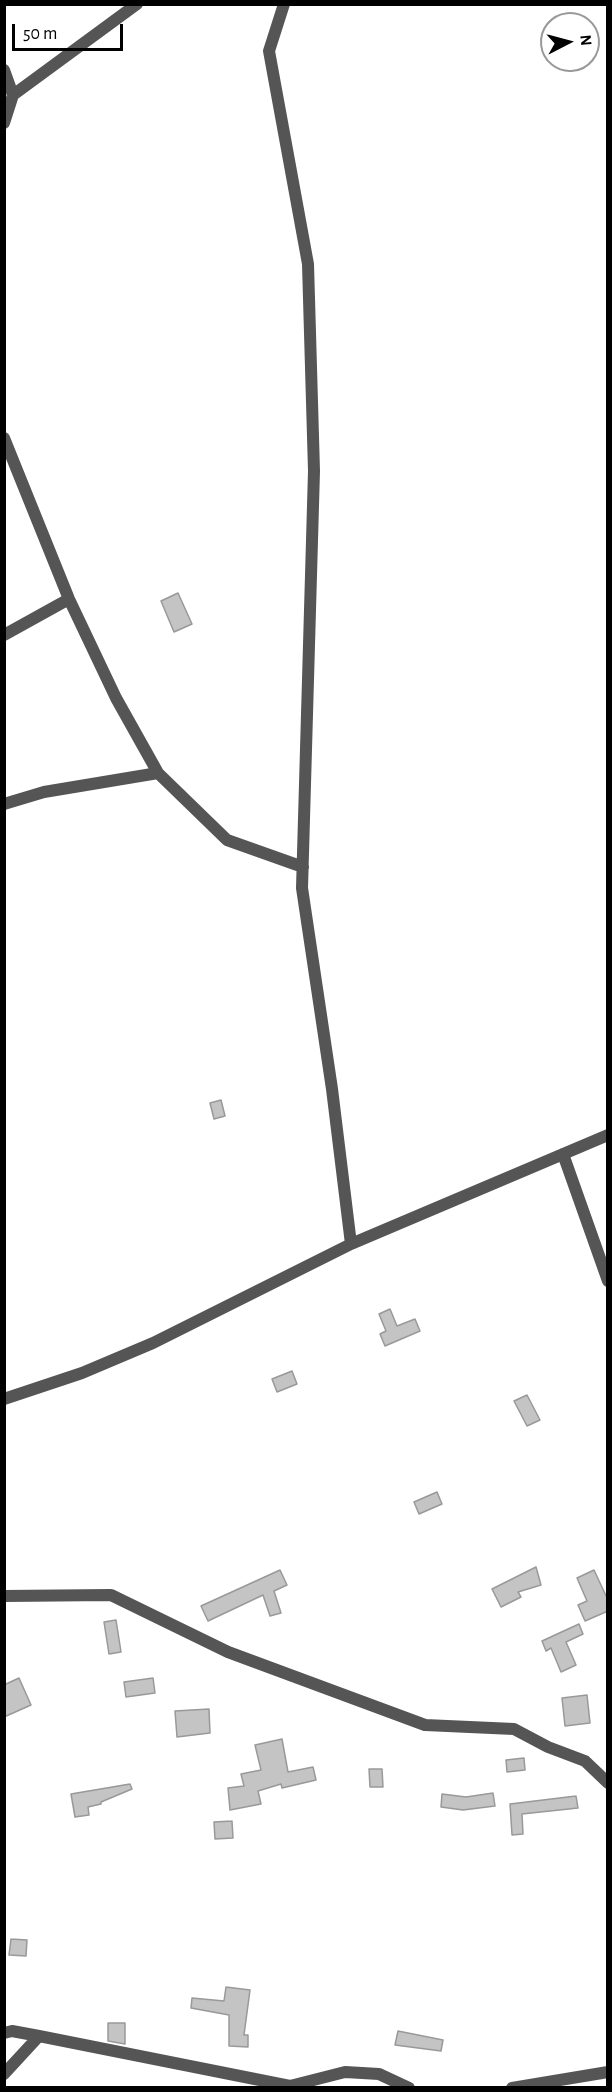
<!DOCTYPE html>
<html>
<head>
<meta charset="utf-8">
<style>
  body { margin:0 }
  #map { position:relative; width:612px; height:2092px; overflow:hidden; background:#fff; font-family:"Alegreya Sans",sans-serif }
  canvas { display:block }
  .frame { position:absolute; inset:0; border:6px solid #000; pointer-events:none }
  .north { position:absolute; left:540px; top:12px; width:60px; height:60px; box-sizing:border-box; background:#fff; border:2px solid #999; border-radius:50%; rotate:84deg; font-size:16px; font-weight:700; line-height:24px; text-align:center; color:#000 }
  .north::after { content:''; display:block; margin:auto; width:21px; height:27px; background:#000; clip-path:polygon(50% 0,100% 100%,50% 72%,0 100%) }
  .scale { position:absolute; left:12px; top:24px; width:111px; height:27px; box-sizing:border-box; border:3px solid #000; border-top:0; padding-left:8px; font-size:18px; line-height:21px; white-space:nowrap; color:#000; -webkit-text-stroke:4px #fff; paint-order:stroke }
</style>
</head>
<body>
<div id="map">
<canvas width="612" height="2092"></canvas>
<div class="frame"></div>
<div class="north">N</div>
<div class="scale">50 m</div>
</div>
<script>
const context = document.querySelector('canvas').getContext('2d');
context.lineJoin = 'round';
function fillPath(path, color) { context.fillStyle = color; context.fill(path, 'evenodd'); }
const toPath = rows => new Path2D(rows.map(r => 'M' + r).join(''));
function strokePath(path, color, width, dash) { context.strokeStyle = color; context.lineWidth = width; context.lineCap = dash ? 'butt' : 'round'; context.setLineDash(dash || []); context.stroke(path); }
const building = toPath([
  [178,593,192,624,174,632,161,601,178,593],
  [221,1100,225,1116,214,1119,210,1103,221,1100],
  [390,1309,397,1326,415,1319,420,1331,385,1346,380,1334,386,1331,379,1314,390,1309],
  [292,1371,297,1384,277,1392,272,1379,292,1371],
  [527,1395,540,1420,527,1426,514,1401,527,1395],
  [437,1492,442,1504,419,1514,414,1502,437,1492],
  [536,1567,541,1585,518,1592,521,1597,501,1607,492,1589,536,1567],
  [280,1570,287,1585,274,1591,281,1613,270,1616,263,1595,208,1621,201,1606,280,1570],
  [594,1570,608,1600,608,1611,585,1621,578,1605,587,1601,577,1578,594,1570],
  [116,1620,121,1652,109,1654,104,1622,116,1620],
  [579,1624,583,1634,566,1642,576,1665,561,1672,551,1648,546,1651,542,1641,579,1624],
  [19,1678,31,1705,4,1717,4,1685,19,1678],
  [153,1678,155,1693,126,1697,124,1682,153,1678],
  [587,1695,590,1723,565,1726,562,1698,587,1695],
  [209,1709,210,1733,177,1737,175,1711,209,1709],
  [282,1739,288,1772,313,1767,316,1780,282,1788,281,1784,258,1791,261,1804,230,1810,228,1788,244,1786,241,1774,261,1770,255,1745,282,1739],
  [524,1758,525,1770,507,1772,506,1760,524,1758],
  [369,1769,382,1769,383,1787,370,1787,369,1769],
  [130,1784,132,1789,101,1802,101,1804,88,1807,89,1815,75,1817,71,1794,130,1784],
  [493,1793,495,1806,463,1810,441,1807,442,1794,466,1797,493,1793],
  [576,1796,578,1808,522,1814,523,1834,512,1835,510,1804,576,1796],
  [232,1821,233,1838,215,1839,214,1822,232,1821],
  [11,1939,27,1940,26,1956,9,1955,11,1939],
  [226,1987,250,1990,244,2035,248,2035,248,2047,229,2046,229,2015,191,2008,192,1998,224,2001,226,1987],
  [108,2023,125,2023,125,2044,108,2041,108,2023],
  [398,2031,443,2040,441,2051,395,2045,398,2031]
]);
fillPath(building, '#c4c4c4');
strokePath(building, '#999', 1.5);
strokePath(toPath([
  [284,4,269,51,308,264,314,471,302,888,332,1089,351,1244],
  [4,70,13,95,4,123],
  [13,95,137,4],
  [4,438,69,599,116,698,158,773],
  [4,635,69,599],
  [4,804,44,792,158,773,227,840,303,867],
  [563,1154,608,1281],
  [4,1399,82,1373,153,1343,351,1244,608,1135],
  [4,1596,111,1595,228,1652,425,1725,514,1729,548,1747,585,1761,608,1783],
  [4,2033,12,2031,39,2036,290,2086,345,2072,379,2074,409,2088],
  [4,2074,39,2036],
  [512,2088,608,2072]
]), '#555', 12);
</script>
</body>
</html>
